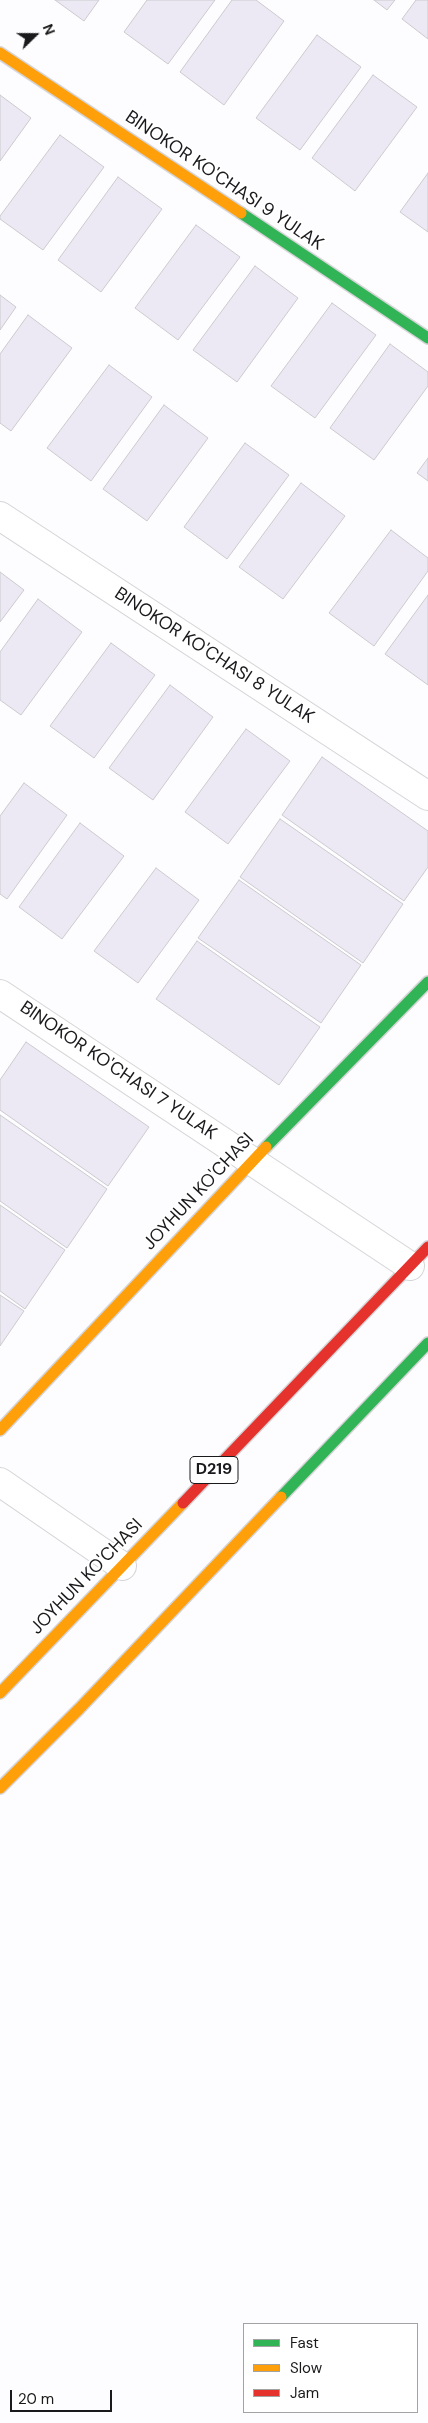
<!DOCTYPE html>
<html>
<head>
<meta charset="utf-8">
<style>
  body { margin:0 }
  #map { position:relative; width:428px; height:2423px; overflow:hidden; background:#fdfcfe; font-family:"DM Sans",sans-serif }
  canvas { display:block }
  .legend { position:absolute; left:243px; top:2323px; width:175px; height:90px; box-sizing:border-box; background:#fff; border:1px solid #a3a3a4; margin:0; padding:6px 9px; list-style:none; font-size:15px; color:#1a191c }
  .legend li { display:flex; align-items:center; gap:10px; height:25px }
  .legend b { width:25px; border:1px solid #a3a3a4 }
  .north { position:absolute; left:10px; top:10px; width:50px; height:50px; -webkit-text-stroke:4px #fff; paint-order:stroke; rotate:68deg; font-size:14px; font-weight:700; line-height:20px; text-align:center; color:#1a191c }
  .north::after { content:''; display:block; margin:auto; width:18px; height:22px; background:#1a191c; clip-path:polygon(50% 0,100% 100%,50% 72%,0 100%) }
  .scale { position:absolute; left:10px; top:2390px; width:102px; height:22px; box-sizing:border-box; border:2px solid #1a191c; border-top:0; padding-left:6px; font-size:15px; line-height:18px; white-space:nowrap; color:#1a191c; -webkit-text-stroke:4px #fff; paint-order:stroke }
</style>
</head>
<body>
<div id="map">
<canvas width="428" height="2423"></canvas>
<ul class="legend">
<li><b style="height:6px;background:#30b455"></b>Fast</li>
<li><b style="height:6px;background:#ff9f0a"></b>Slow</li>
<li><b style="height:6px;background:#e5322d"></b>Jam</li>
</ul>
<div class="north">N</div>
<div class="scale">20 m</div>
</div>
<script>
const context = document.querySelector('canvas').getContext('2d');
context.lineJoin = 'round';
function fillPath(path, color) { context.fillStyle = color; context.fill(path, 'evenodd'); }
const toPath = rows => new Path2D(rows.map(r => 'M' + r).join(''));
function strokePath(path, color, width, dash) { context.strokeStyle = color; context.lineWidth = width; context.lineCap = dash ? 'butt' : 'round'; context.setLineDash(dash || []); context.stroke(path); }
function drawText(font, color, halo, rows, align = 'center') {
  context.font = font + ' "DM Sans",sans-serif'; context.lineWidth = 4; context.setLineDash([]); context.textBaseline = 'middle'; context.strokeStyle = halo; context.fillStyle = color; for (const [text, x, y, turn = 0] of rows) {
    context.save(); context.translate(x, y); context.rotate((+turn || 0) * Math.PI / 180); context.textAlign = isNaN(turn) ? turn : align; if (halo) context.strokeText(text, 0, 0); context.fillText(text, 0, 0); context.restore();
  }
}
const building = toPath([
  [55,0,99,0,84,21,55,0],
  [147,0,215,0,168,64,124,32,147,0],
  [232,0,256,0,284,21,224,105,180,72,232,0],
  [374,0,395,0,387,10,374,0],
  [416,0,428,0,428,39,402,19,416,0],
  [317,35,361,67,300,150,256,118,317,35],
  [373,75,417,107,355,191,312,158,373,75],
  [0,95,31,118,0,161,0,95],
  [60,135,104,167,43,250,0,219,0,216,60,135],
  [428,173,428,232,400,212,428,173],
  [118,177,162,209,101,292,58,260,118,177],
  [196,225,240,257,178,340,135,308,196,225],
  [255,266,298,298,237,382,193,350,255,266],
  [0,295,16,307,0,330,0,295],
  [332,303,376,335,315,418,271,386,332,303],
  [28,315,72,348,11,431,0,423,0,354,28,315],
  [390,344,428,372,428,386,374,460,330,428,390,344],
  [109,365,152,397,91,481,47,448,109,365],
  [164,405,208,438,147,521,103,489,164,405],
  [245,443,289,475,227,559,184,527,245,443],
  [428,458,428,481,417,473,428,458],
  [301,483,345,516,283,599,239,567,301,483],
  [391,530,428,558,428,571,374,646,329,613,391,530],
  [0,572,24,590,0,622,0,572],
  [428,595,428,685,385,654,428,595],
  [38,599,82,632,21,715,0,700,0,652,38,599],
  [111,643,155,675,94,758,50,726,111,643],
  [170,685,213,717,153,800,109,768,170,685],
  [246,729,290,761,228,844,185,812,246,729],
  [322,757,428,831,428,867,404,901,282,815,322,757],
  [24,783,67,815,7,899,0,894,0,816,24,783],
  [280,819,403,904,363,963,240,877,280,819],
  [80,823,124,856,62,939,19,907,80,823],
  [156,868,199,900,138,983,94,951,156,868],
  [239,880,361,965,321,1023,198,938,239,880],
  [197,941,320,1027,279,1085,156,999,197,941],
  [26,1042,149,1127,108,1186,0,1110,0,1080,26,1042],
  [0,1115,107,1189,67,1248,0,1201,0,1115],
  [0,1205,65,1250,25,1309,0,1291,0,1205],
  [0,1295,24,1311,0,1346,0,1295]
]);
fillPath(building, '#ece8f4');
strokePath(building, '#cccbce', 1);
const street = toPath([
  [0,516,428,796],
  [0,994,410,1266],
  [0,1482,122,1566]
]);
const fast = toPath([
  [241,213,428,338],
  [266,1147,428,982],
  [281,1497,428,1343]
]);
const slow = toPath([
  [0,53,241,213],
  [0,1430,266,1147],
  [0,1693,183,1503],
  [0,1788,79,1709,281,1497]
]);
const jam = toPath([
  [183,1503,428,1247]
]);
strokePath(street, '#d5d4d6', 30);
strokePath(fast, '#d5d4d6', 14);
strokePath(slow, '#d5d4d6', 14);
strokePath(jam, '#d5d4d6', 14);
strokePath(street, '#fff', 28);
strokePath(fast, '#30b455', 11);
strokePath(slow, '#ff9f0a', 11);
strokePath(jam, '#e5322d', 11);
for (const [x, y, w] of [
  [214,1470,48]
]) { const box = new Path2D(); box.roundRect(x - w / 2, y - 13.5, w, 27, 4); context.fillStyle = '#fff'; context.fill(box); strokePath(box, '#1a191c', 1); }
drawText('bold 16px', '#1a191c', null, [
  ["D219",214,1470]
]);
drawText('18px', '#1a191c', '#fff', [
  ["BINOKOR KO'CHASI 9 YULAK",224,181,34],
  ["BINOKOR KO'CHASI 8 YULAK",214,656,33],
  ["BINOKOR KO'CHASI 7 YULAK",118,1071,34],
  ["JOYHUN KO'CHASI",199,1192,-47],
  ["JOYHUN KO'CHASI",87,1577,-46]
]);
</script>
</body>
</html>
